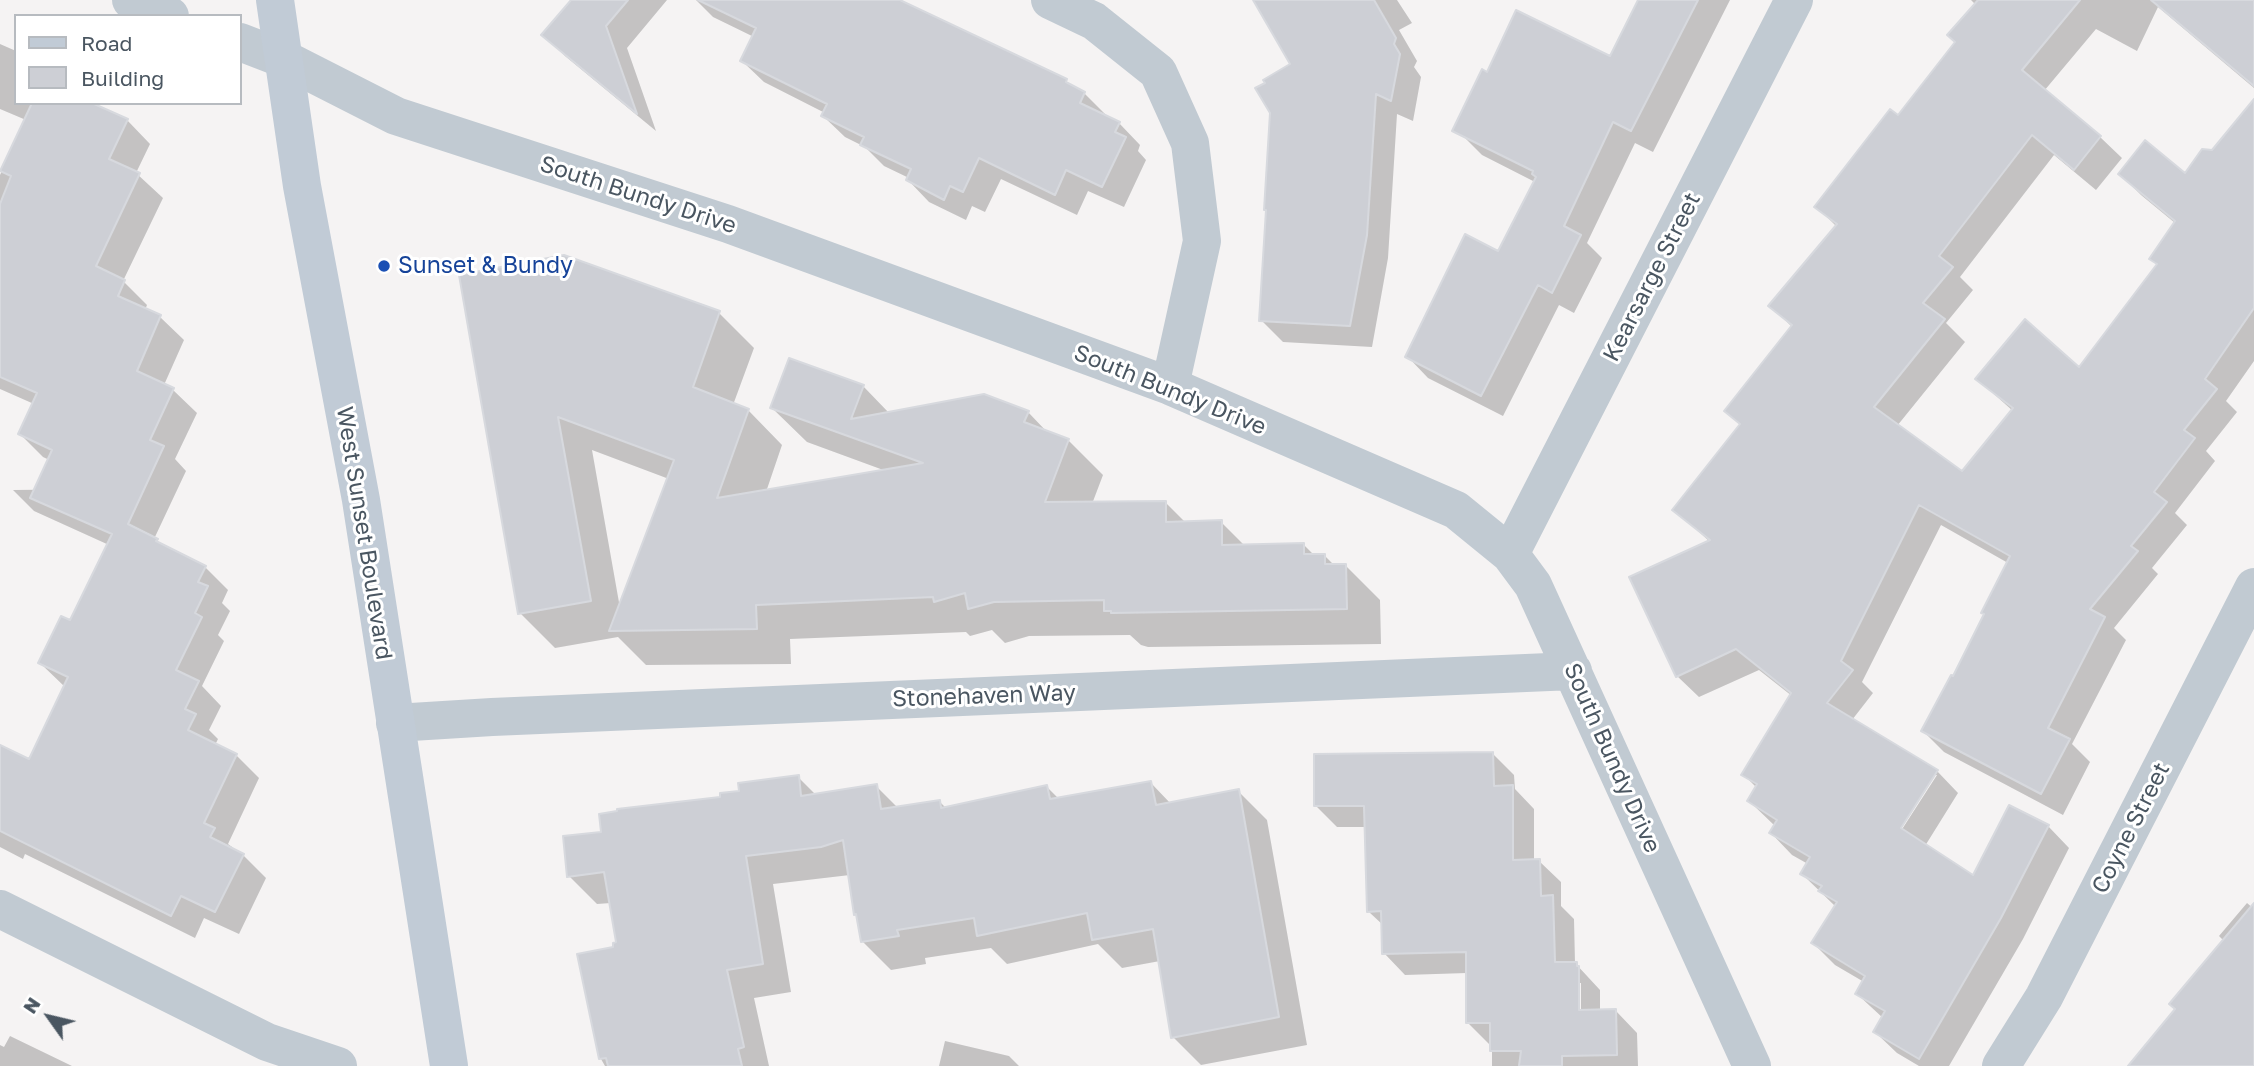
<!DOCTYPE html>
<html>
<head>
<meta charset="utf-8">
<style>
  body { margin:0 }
  #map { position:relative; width:2254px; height:1066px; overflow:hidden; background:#f5f3f3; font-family:"Golos Text",sans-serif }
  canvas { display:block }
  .legend { position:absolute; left:14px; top:14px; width:228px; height:91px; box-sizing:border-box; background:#fff; border:2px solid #b7bbc0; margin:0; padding:9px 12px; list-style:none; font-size:21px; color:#4a5661 }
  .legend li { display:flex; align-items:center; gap:14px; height:35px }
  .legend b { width:35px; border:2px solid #b7bbc0 }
  .north { position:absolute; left:14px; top:982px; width:70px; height:70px; -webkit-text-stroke:5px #fff; paint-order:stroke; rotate:304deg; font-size:19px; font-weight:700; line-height:28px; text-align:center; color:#4a5661 }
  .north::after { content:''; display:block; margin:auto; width:24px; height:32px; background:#4a5661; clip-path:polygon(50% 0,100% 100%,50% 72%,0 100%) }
</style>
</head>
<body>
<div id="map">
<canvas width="2254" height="1066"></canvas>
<ul class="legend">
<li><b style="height:9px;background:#c1cbd6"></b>Road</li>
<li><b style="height:19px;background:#cdcfd5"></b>Building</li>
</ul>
<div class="north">N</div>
</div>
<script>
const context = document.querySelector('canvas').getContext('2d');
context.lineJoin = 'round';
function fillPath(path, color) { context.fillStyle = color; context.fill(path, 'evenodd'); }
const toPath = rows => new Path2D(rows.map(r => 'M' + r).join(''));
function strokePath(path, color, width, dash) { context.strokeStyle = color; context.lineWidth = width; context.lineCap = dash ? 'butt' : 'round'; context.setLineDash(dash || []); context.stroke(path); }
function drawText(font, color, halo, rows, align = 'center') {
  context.font = font + ' "Golos Text",sans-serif'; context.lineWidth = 6; context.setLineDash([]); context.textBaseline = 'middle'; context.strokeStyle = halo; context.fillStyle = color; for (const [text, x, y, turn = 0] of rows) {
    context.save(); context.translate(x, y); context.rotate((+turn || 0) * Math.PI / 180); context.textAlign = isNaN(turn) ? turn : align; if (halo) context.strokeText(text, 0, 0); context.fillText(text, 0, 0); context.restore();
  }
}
fillPath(toPath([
  [573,0,667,0,627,48,656,131,565,56,544,35],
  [696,0,897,0,1066,81,1072,87,1084,93,1106,115,1105,117,1119,123,1140,145,1138,151,1146,160,1124,207,1088,191,1077,215,1001,179,985,212,972,206,966,220,929,202,908,180,909,178,884,166,865,147,845,137,823,116,825,113,764,82,742,61,754,37,713,17],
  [1255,0,1397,0,1412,23,1399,30,1417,61,1414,67,1421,77,1413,121,1397,114,1388,258,1372,347,1283,342,1261,320,1292,65],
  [1640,0,1730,0,1653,152,1635,143,1587,243,1602,258,1574,313,1559,305,1503,416,1428,378,1407,356,1499,253,1535,182,1482,155,1460,133,1611,58],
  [1971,0,2254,0,2254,88,2158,7,2137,51,2096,29,2044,91,2100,137,2122,158,2096,190,2054,155,1960,277,1973,290,1946,323,1965,342,1897,426,1963,473,2013,411,1977,379,2079,369,2158,265,2175,223,2141,195,2120,174,2185,175,2213,151,2254,102,2254,361,2226,401,2237,412,2206,451,2215,461,2175,513,2187,525,2152,568,2158,574,2114,628,2126,640,2072,744,2090,762,2063,815,1944,752,1923,731,1954,678,2008,563,1941,525,1862,682,1873,693,1852,720,1937,771,1958,793,1925,846,1974,877,2048,826,2069,848,2023,939,1949,1066,1919,1066,1897,1053,1875,1032,1883,1018,1857,994,1864,982,1835,965,1813,943,1836,907,1802,874,1808,864,1792,855,1771,833,1775,826,1749,801,1757,788,1744,775,1792,696,1759,670,1699,697,1677,676,1710,542,1675,510,1741,426,1726,410,1793,328,1771,306,1837,227,1816,206,1898,118,1957,42,1976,5],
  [1933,775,1937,775,1897,837,1894,835],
  [0,44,16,51,16,103,88,103,127,120,150,144,136,173,163,198,123,281,147,305,145,310,160,317,184,340,164,385,173,390,197,413,175,459,186,471,154,539,163,546,205,567,228,590,222,603,230,611,218,635,224,641,202,686,221,706,209,730,218,739,215,745,236,755,259,778,228,844,243,855,266,878,239,934,204,918,195,938,25,854,23,859,0,847,0,747,30,762,65,687,40,663,71,623,109,545,34,511,13,490,111,489,43,457,20,434,34,404,0,389,0,175,26,120,0,109],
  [564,257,719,313,754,348,733,405,748,410,782,445,766,492,886,471,807,442,772,408,863,386,890,414,1028,412,1048,433,1068,440,1103,475,1092,504,1166,503,1186,523,1221,522,1245,546,1304,545,1314,555,1324,555,1334,565,1345,565,1380,600,1381,644,1148,647,1141,645,1130,635,1029,636,1005,643,992,630,970,636,966,632,790,639,791,664,646,665,618,637,555,648,520,613],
  [592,450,669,479,620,608],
  [1493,754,1514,775,1515,789,1534,809,1534,861,1539,861,1561,882,1561,906,1574,919,1575,963,1600,990,1600,1011,1616,1011,1637,1033,1638,1066,1492,1066,1492,1044,1489,1044,1467,1022,1467,973,1405,975,1384,953,1383,925,1369,912,1367,827,1337,827,1315,805],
  [1577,983,1581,983,1581,1019,1578,1019],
  [798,777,817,796,876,786,898,808,940,802,947,809,1047,787,1059,799,1151,783,1171,804,1238,791,1267,820,1307,1045,1201,1065,1173,1037,1160,961,1122,968,1098,944,1007,964,991,948,925,958,926,964,891,970,863,942,859,917,856,914,850,875,773,884,791,992,754,998,769,1066,605,1066,601,1059,616,949,618,943,611,903,597,904,569,876,603,833],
  [2247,903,2254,909,2254,1066,2130,1066,2177,1009,2224,941,2219,936],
  [10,1036,72,1066,0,1066,0,1045,4,1047],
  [945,1041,1009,1056,1019,1066,939,1066]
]), '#0003');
const building = toPath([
  [571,0,628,0,606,26,637,114,541,35,571,0],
  [698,0,900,0,1067,79,1066,82,1085,92,1080,103,1120,122,1115,132,1126,137,1102,187,1066,170,1055,195,979,158,963,192,950,186,944,200,906,180,911,169,860,145,864,137,821,116,827,104,740,61,756,28,698,0],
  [1253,0,1374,0,1396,38,1394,44,1400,54,1391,101,1376,94,1367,235,1350,326,1259,321,1266,210,1264,210,1270,113,1255,88,1265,83,1263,80,1290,64,1253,0],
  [1638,0,1698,0,1631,131,1613,122,1564,226,1581,235,1552,293,1538,285,1481,396,1405,357,1465,234,1498,251,1536,177,1532,174,1533,171,1452,131,1482,69,1487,72,1516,10,1610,56,1638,0],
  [1978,0,2080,0,2022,70,2101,136,2074,170,2032,135,1939,256,1953,267,1923,303,1945,319,1874,407,1962,471,2013,408,1975,379,2025,319,2079,367,2157,264,2149,259,2175,221,2118,174,2145,140,2185,173,2202,149,2212,150,2254,99,2254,308,2205,379,2217,389,2184,430,2195,438,2154,492,2167,502,2131,546,2138,551,2090,609,2105,617,2048,728,2070,739,2041,794,1921,731,1951,675,1953,676,1984,614,1981,613,2010,556,1919,505,1841,661,1853,670,1827,703,1938,770,1901,828,1973,875,2009,805,2049,825,2001,918,1919,1059,1873,1032,1885,1011,1855,994,1865,976,1811,943,1837,902,1818,891,1822,886,1800,874,1810,857,1769,833,1777,820,1747,801,1757,784,1741,775,1791,693,1736,649,1676,677,1629,577,1710,540,1672,510,1740,424,1724,411,1792,325,1768,306,1837,224,1814,207,1890,109,1898,115,1955,42,1947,35,1978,0],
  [2151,0,2254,0,2254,86,2151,0],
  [32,103,92,103,128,119,109,159,140,173,96,266,125,280,118,296,161,315,137,371,174,388,150,440,164,446,128,524,158,539,156,541,206,566,198,582,208,586,195,613,202,617,176,670,199,681,185,709,196,714,188,730,237,754,204,823,215,828,210,837,244,854,215,912,181,896,171,916,0,831,0,745,29,759,68,677,38,663,61,616,70,620,112,534,30,498,52,450,18,434,37,393,0,377,0,204,11,176,0,171,32,103],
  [564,255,720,311,693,387,749,409,717,498,923,463,770,408,789,358,864,385,851,419,984,394,1029,411,1024,422,1069,439,1045,502,1166,501,1166,522,1222,520,1222,545,1304,543,1304,554,1325,554,1325,564,1346,564,1347,609,1111,613,1111,611,1104,611,1104,600,994,602,968,609,965,593,934,602,933,597,756,605,757,629,609,631,674,460,558,417,591,601,518,614,459,275,564,255],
  [1493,752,1494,786,1513,785,1513,860,1540,859,1541,896,1553,895,1555,962,1577,962,1577,966,1579,966,1579,1010,1616,1009,1617,1055,1562,1056,1562,1066,1519,1066,1521,1051,1490,1051,1490,1023,1466,1023,1466,952,1382,954,1381,911,1367,912,1364,806,1314,806,1314,754,1493,752],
  [799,775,801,796,877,784,881,809,940,800,941,808,1047,785,1050,799,1151,781,1156,805,1239,789,1279,1017,1171,1038,1153,929,1092,940,1087,913,977,936,974,918,897,930,899,936,861,942,856,914,854,915,843,840,821,847,746,856,763,964,727,970,744,1047,738,1049,742,1066,608,1066,606,1058,599,1059,577,954,613,947,613,943,616,942,604,872,567,877,563,836,601,832,599,814,617,811,617,809,720,797,720,793,739,791,738,783,799,775],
  [2254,903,2254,1066,2128,1066,2175,1009,2169,1004,2254,903]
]);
fillPath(building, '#cdcfd5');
strokePath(building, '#d7d9de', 2);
strokePath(toPath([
  [131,0,170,16],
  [1050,0,1094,21,1158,72,1190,143,1202,241,1170,386],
  [240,42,284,59,396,116,728,224,1170,386,1456,510,1510,554,1533,585,1752,1066],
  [1510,554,1794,0],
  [395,723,492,717,1573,671],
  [0,909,267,1042,338,1066],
  [2001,1066,2044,997,2254,587]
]), '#c1cad2', 38);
strokePath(toPath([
  [275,0,302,186,361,500,449,1066]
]), '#c1cbd6', 38);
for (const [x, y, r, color] of [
  [384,266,7,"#1a4fb4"]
]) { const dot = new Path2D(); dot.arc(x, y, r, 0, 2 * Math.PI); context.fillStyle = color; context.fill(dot); strokePath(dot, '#fff', 2.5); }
drawText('23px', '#4a5661', '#fff', [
  ["South Bundy Drive",638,195,18],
  ["Kearsarge Street",1652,277,-63],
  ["South Bundy Drive",1170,390,22],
  ["West Sunset Boulevard",364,533,81],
  ["Stonehaven Way",984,696,-2],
  ["South Bundy Drive",1612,758,66],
  ["Coyne Street",2131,828,-63]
]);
drawText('23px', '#164399', '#fff', [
  ["Sunset & Bundy",398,266]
], 'left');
</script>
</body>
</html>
